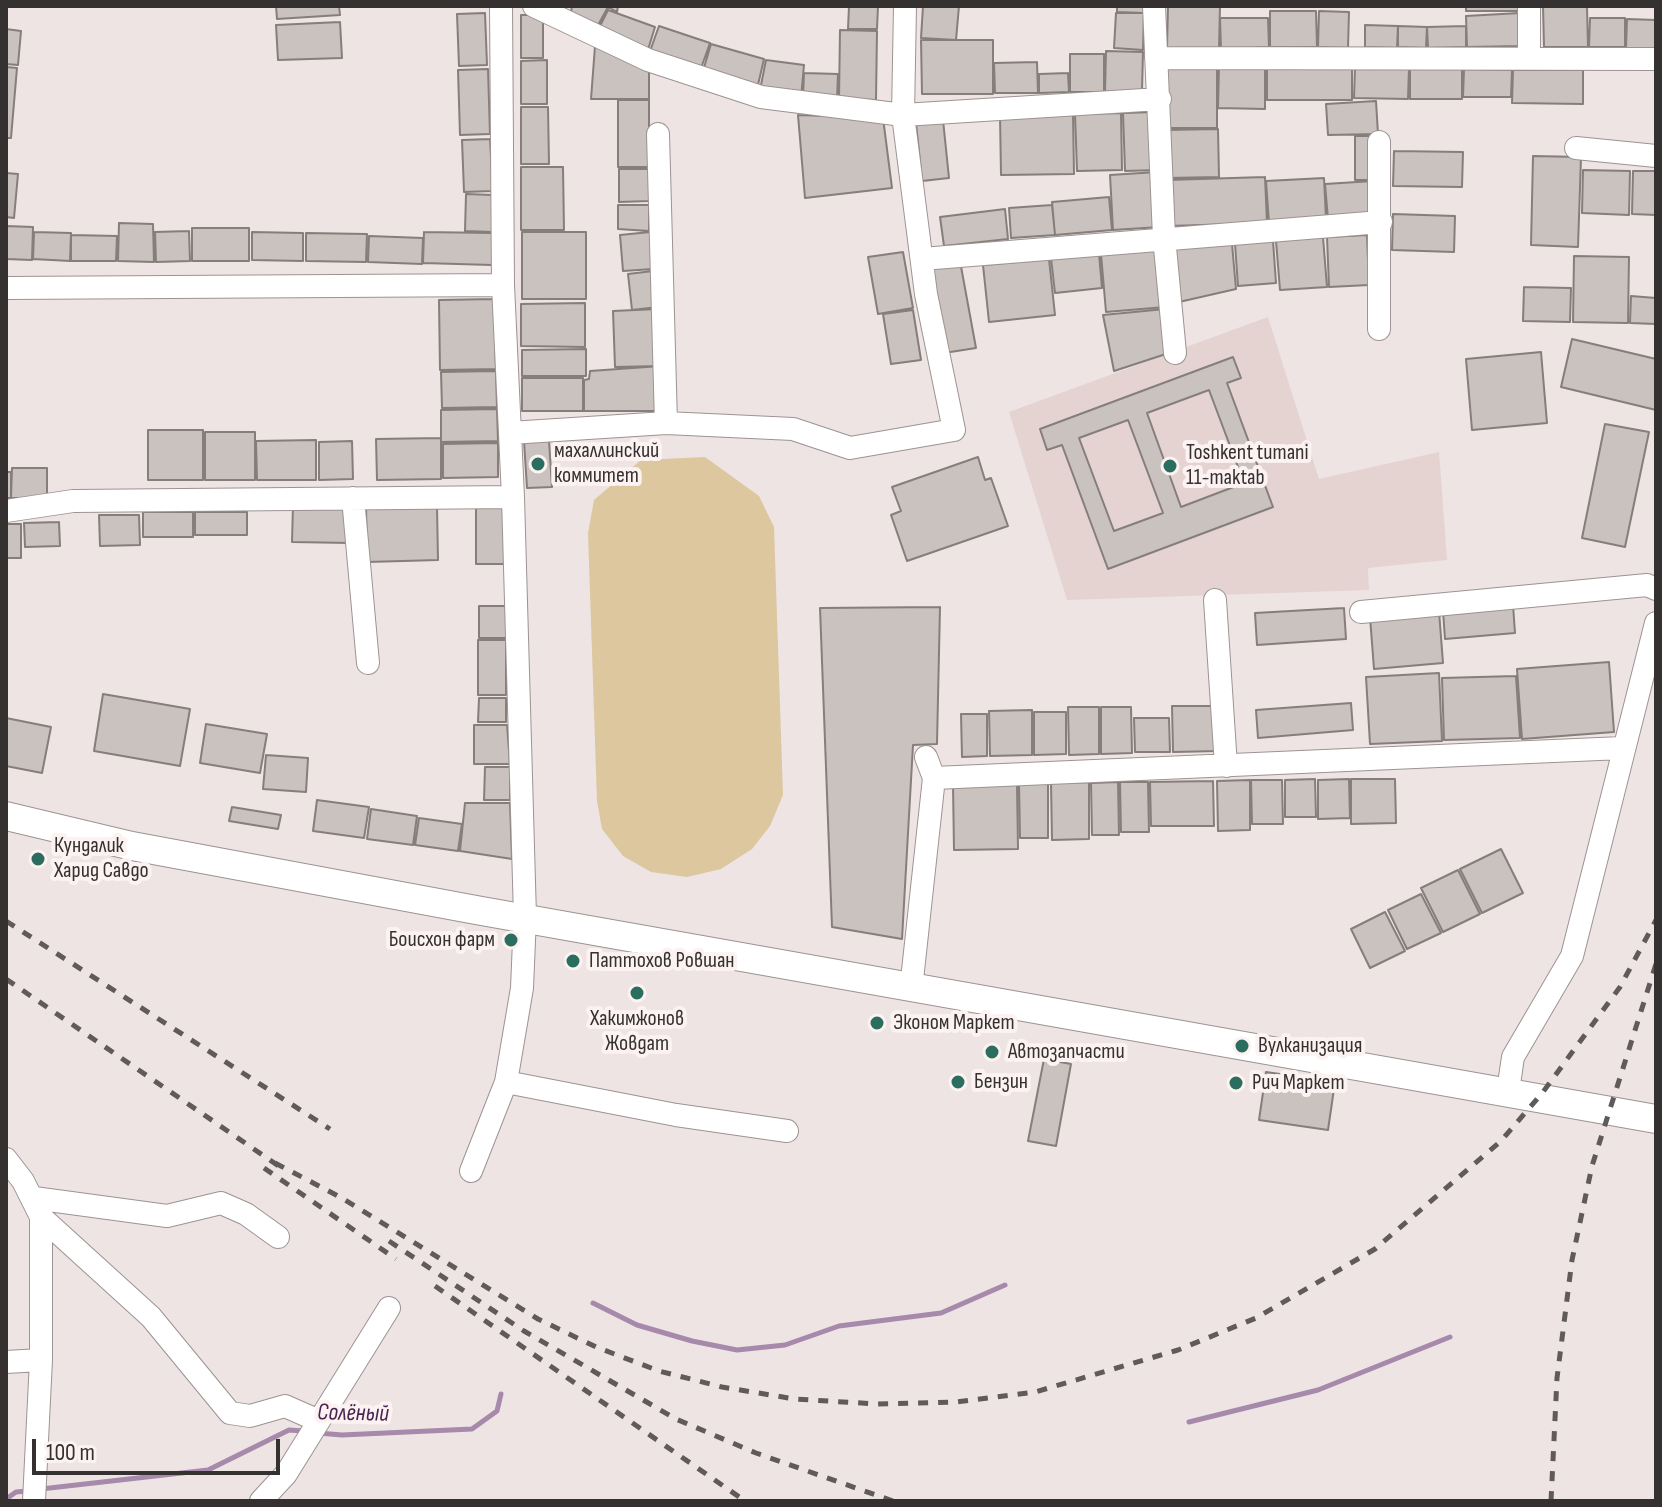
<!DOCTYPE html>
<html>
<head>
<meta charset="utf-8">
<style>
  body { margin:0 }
  #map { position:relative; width:1662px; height:1507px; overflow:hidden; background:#eee4e4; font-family:"Sofia Sans Condensed",sans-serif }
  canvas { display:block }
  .frame { position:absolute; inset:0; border:8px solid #353131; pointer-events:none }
  .scale { position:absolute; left:32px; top:1439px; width:248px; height:36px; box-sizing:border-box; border:4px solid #353131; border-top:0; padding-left:10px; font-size:24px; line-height:28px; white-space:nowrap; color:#353131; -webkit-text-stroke:6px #fbf2f1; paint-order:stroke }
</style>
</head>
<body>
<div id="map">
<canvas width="1662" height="1507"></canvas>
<div class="frame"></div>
<div class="scale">100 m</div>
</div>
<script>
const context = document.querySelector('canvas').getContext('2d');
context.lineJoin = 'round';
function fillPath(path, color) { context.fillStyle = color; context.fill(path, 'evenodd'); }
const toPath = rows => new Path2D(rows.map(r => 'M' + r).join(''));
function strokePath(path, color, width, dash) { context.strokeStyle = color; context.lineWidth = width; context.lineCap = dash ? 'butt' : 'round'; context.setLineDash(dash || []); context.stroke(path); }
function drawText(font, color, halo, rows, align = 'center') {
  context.font = font + ' "Sofia Sans Condensed",sans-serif'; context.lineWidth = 8; context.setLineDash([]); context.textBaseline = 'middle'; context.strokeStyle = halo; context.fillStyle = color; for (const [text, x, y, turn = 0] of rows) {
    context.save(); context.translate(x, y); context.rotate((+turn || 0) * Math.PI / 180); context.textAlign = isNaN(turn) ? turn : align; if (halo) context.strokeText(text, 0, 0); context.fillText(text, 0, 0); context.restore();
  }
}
fillPath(toPath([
  [1268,317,1319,479,1439,452,1447,560,1368,568,1369,590,1067,600,1009,412]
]), '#e5d3d2');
fillPath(toPath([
  [705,457,759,496,774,527,783,795,770,826,752,849,721,869,687,877,651,872,623,856,602,829,597,801,588,533,594,500,641,460]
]), '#dcc79e');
strokePath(toPath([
  [593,1303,637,1325,692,1341,737,1350,785,1345,839,1326,941,1313,1005,1285],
  [1189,1422,1318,1390,1450,1337],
  [318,1433,342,1435,472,1429,497,1411,501,1394],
  [41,1489,208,1470,289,1430,304,1431],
  [6,1499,16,1492,27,1491]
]), '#a689ab', 5);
const building = toPath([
  [276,6,339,6,340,15,277,19,276,6],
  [572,6,618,6,617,12,608,7,597,27,571,12,572,6],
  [849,6,878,6,877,29,848,29,849,6],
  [923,6,959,6,956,40,921,38,923,6],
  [1117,6,1144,6,1144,13,1117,12,1117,6],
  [1168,6,1220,6,1219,49,1167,48,1168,6],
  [1466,6,1520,6,1520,11,1466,11,1466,6],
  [1543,6,1587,6,1588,47,1544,47,1543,6],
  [608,10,655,27,647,53,599,28,608,10],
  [1270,11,1316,11,1317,47,1270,47,1270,11],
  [1319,11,1349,12,1348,48,1318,47,1319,11],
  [485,13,487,65,459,66,457,14,485,13],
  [1116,13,1144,13,1143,50,1114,48,1116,13],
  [1520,13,1520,46,1467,47,1466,16,1520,13],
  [521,15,543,15,543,58,521,58,521,15],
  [1220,18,1268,18,1269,47,1221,49,1220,18],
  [1590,18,1625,18,1625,47,1589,47,1590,18],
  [1627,19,1656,20,1656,48,1626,48,1627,19],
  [340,22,342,58,278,60,276,25,340,22],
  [1365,25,1398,26,1397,48,1365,47,1365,25],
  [659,26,710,43,700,71,649,54,659,26],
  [1398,26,1427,27,1426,48,1398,47,1398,26],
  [1466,26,1466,47,1428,48,1427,27,1466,26],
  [6,29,21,31,18,65,6,64,6,29],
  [840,30,877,31,876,100,839,99,840,30],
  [921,40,993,40,993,94,922,94,921,40],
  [711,44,764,59,757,89,703,71,711,44],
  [595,46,649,68,649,99,591,99,595,46],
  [1106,51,1143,52,1142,91,1105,92,1106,51],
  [1070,54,1104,54,1104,92,1070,92,1070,54],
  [547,60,547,104,521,104,521,61,547,60],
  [766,60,804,65,801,98,760,90,766,60],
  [1037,62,1038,93,995,93,994,63,1037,62],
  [1165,66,1217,66,1217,128,1166,128,1165,66],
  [1219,66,1265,67,1265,109,1218,108,1219,66],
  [6,67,17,68,11,138,6,138,6,67],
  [1267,67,1352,67,1352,100,1267,100,1267,67],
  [1355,67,1409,68,1408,99,1354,98,1355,67],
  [1410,68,1462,69,1462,99,1410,99,1410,68],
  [488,69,490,134,460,135,458,70,488,69],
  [1464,69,1512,70,1511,97,1463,97,1464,69],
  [1513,70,1583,70,1583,104,1512,103,1513,70],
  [804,73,838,74,837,99,803,98,804,73],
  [1068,73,1069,92,1039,93,1039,74,1068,73],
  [618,100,649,100,649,167,618,167,618,100],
  [1376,101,1378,134,1328,135,1326,104,1376,101],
  [521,107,548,107,549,164,521,164,521,107],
  [1156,112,1157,170,1125,171,1123,113,1156,112],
  [1121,113,1122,170,1077,171,1075,114,1121,113],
  [1073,114,1074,174,1001,175,1000,115,1073,114],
  [798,115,883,118,892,188,805,198,798,115],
  [943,120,949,178,922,181,916,123,943,120],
  [1218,129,1219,177,1167,178,1166,130,1218,129],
  [1355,136,1373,136,1373,180,1355,180,1355,136],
  [490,139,493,191,464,192,462,140,490,139],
  [1394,151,1463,152,1462,187,1393,186,1394,151],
  [1533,156,1581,157,1578,247,1531,245,1533,156],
  [521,167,563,167,564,230,521,230,521,167],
  [619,169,649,169,649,201,619,202,619,169],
  [1583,170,1630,171,1629,215,1582,213,1583,170],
  [1633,171,1656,171,1656,215,1632,214,1633,171],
  [1157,172,1160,227,1113,230,1110,175,1157,172],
  [6,173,18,174,14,218,6,217,6,173],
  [1265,177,1267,223,1169,226,1168,180,1265,177],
  [1324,178,1326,219,1269,223,1266,181,1324,178],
  [1373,181,1374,215,1328,219,1325,184,1373,181],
  [466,194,493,195,492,232,465,231,466,194],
  [1109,197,1112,230,1055,235,1052,202,1109,197],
  [618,205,649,205,649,231,618,229,618,205],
  [1052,205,1055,235,1011,238,1009,208,1052,205],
  [1005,209,1008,239,944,246,940,217,1005,209],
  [1393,214,1455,216,1454,252,1392,250,1393,214],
  [119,223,153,224,154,262,118,261,119,223],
  [6,226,33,227,32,260,6,259,6,226],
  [192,228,249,228,249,261,192,261,192,228],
  [189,231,190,261,156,262,155,232,189,231],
  [34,232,71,233,70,261,33,259,34,232],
  [252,232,303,233,303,261,252,260,252,232],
  [424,232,492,233,492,265,423,263,424,232],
  [522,232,586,232,586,299,522,299,522,232],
  [650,232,653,269,623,271,620,235,650,232],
  [306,233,367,234,366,262,306,261,306,233],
  [71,235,117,236,116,261,71,261,71,235],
  [1367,235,1369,285,1329,287,1327,237,1367,235],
  [369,236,423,238,422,264,368,262,369,236],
  [1323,237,1327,287,1280,290,1276,241,1323,237],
  [1273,241,1276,283,1238,286,1235,244,1273,241],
  [1232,244,1236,289,1179,302,1175,249,1232,244],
  [1160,249,1165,307,1106,312,1101,254,1160,249],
  [903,252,913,308,878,314,868,257,903,252],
  [1099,254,1102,288,1055,293,1051,258,1099,254],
  [1574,256,1629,257,1628,323,1573,322,1574,256],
  [1049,259,1055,315,989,322,983,265,1049,259],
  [960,261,976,348,944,353,929,266,960,261],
  [653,271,658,307,632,310,628,274,653,271],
  [1524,287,1571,288,1570,322,1523,321,1524,287],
  [1631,296,1656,298,1656,324,1630,323,1631,296],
  [494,299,496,369,440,370,439,300,494,299],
  [585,303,585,347,521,346,521,304,585,303],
  [658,309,661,366,615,367,613,311,658,309],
  [1165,309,1169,353,1114,371,1103,315,1165,309],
  [913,310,921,360,891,364,883,314,913,310],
  [1572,339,1656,359,1656,410,1561,387,1572,339],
  [586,349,586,376,522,376,522,350,586,349],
  [1541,352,1547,423,1472,430,1466,359,1541,352],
  [1233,357,1241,378,1227,383,1273,507,1108,569,1062,445,1047,450,1040,429,1233,357],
  [1209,390,1244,483,1181,507,1147,413,1209,390],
  [1128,420,1163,513,1114,531,1079,438,1128,420],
  [661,366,661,411,584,411,584,380,589,379,590,371,661,366],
  [496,371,497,407,442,408,441,372,496,371],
  [522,378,583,378,583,411,522,411,522,378],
  [497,409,498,441,441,442,441,410,497,409],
  [1605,424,1649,432,1625,547,1582,538,1605,424],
  [148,430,203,430,203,480,148,480,148,430],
  [205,432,255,432,255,480,205,480,205,432],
  [441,438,441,479,377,480,376,439,441,438],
  [316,440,316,480,257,480,256,441,316,440],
  [549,440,552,487,527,488,524,441,549,440],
  [352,441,353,479,319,480,319,442,352,441],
  [498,443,498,477,443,478,443,444,498,443],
  [978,457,985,480,991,478,1008,526,907,561,891,515,901,511,892,487,978,457],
  [12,468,47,468,47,498,11,498,12,468],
  [6,472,11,472,11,498,6,498,6,472],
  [293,505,352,506,350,543,292,542,293,505],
  [437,506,438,560,367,562,366,507,437,506],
  [476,508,506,508,506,564,476,564,476,508],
  [143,512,193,512,193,537,143,537,143,512],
  [195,512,247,512,247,535,195,535,195,512],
  [99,515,139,515,140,545,100,546,99,515],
  [59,522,60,546,25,547,24,523,59,522],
  [6,524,21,524,21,558,6,558,6,524],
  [1513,605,1515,633,1445,639,1443,611,1513,605],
  [479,606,507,606,507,638,479,638,479,606],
  [940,607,937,744,913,745,902,939,832,927,820,608,940,607],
  [1344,608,1346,639,1257,645,1255,613,1344,608],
  [1439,611,1443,663,1374,669,1370,617,1439,611],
  [478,640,506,640,506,695,478,695,478,640],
  [1609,662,1614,732,1522,739,1517,669,1609,662],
  [1439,673,1442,741,1370,744,1366,677,1439,673],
  [1516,676,1520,738,1444,740,1442,678,1516,676],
  [103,694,190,709,180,766,94,751,103,694],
  [479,698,506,698,506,722,478,722,479,698],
  [1351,703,1353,730,1258,738,1256,710,1351,703],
  [1172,706,1219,706,1219,751,1173,752,1172,706],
  [1068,707,1099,707,1099,754,1069,755,1068,707],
  [1101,707,1131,707,1132,753,1101,754,1101,707],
  [1032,710,1032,755,990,756,989,711,1032,710],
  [1034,712,1066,712,1066,754,1034,755,1034,712],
  [961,714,987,714,987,756,962,757,961,714],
  [6,718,51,727,42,773,6,766,6,718],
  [1134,718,1169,718,1170,752,1135,752,1134,718],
  [206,724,267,734,260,773,200,763,206,724],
  [474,725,507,725,510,764,474,764,474,725],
  [266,755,308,758,306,792,263,789,266,755],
  [485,767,510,767,510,800,484,800,485,767],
  [1315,779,1316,817,1285,817,1285,780,1315,779],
  [1349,779,1350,818,1318,819,1318,780,1349,779],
  [1351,779,1395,779,1396,823,1351,824,1351,779],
  [1250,780,1250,830,1218,831,1217,781,1250,780],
  [1251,780,1282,780,1283,824,1252,824,1251,780],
  [1213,781,1214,826,1151,826,1150,782,1213,781],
  [1089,782,1089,839,1052,840,1051,783,1089,782],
  [1118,782,1119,835,1092,835,1091,783,1118,782],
  [1120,782,1148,782,1149,832,1121,832,1120,782],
  [1048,783,1048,838,1020,838,1019,784,1048,783],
  [1017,784,1018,849,954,850,953,785,1017,784],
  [317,800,369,807,364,838,313,831,317,800],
  [465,803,510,803,512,859,460,851,465,803],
  [232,807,281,815,278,829,229,821,232,807],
  [371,809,417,816,413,845,367,839,371,809],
  [419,818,462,824,458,851,415,845,419,818],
  [1501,849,1523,893,1482,913,1460,869,1501,849],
  [1458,870,1480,914,1443,932,1421,888,1458,870],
  [1421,894,1441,933,1407,949,1388,910,1421,894],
  [1385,912,1405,951,1370,968,1351,929,1385,912],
  [1044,1059,1071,1064,1056,1146,1028,1141,1044,1059],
  [1266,1072,1335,1082,1328,1130,1259,1120,1266,1072]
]);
fillPath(building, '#c9c2be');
strokePath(building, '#857e7a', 2);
const minor = toPath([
  [534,6,648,60,761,97,903,115,1160,99],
  [1154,6,1164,237,1175,353],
  [1529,6,1529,58],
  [1156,58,1656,59],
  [658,134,666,423],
  [1379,142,1379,329],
  [1576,148,1656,156],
  [922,259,1381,222],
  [6,288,503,285],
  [510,433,666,423,793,429,850,448,954,430,926,294,903,115,905,6],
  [353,498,368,663],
  [6,511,73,501,513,497],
  [1215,600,1226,766],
  [1361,612,1647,585,1656,589],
  [934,778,1622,748],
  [911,989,934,778,926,757],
  [506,1082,676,1115,787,1131],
  [1508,1091,1513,1057,1572,956,1656,623],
  [6,1159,23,1181,41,1217,41,1360,34,1501],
  [471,1171,506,1082,522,988,525,917,513,497,503,285,501,6],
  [34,1198,167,1216,221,1203,246,1214,278,1237],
  [41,1217,151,1317,230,1413,250,1416,285,1406,319,1421],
  [6,1362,41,1360],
  [261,1501,286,1474,389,1308]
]);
const major = toPath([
  [6,816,132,846,476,910,1656,1119]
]);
strokePath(minor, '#9c9392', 24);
strokePath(major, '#9c9392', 30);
strokePath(minor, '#fff', 22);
strokePath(major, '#fff', 28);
strokePath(toPath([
  [6,921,330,1129],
  [6,979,283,1169],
  [275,1163,340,1197,538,1319,596,1347,659,1371,722,1387,795,1399,877,1404,956,1402,1035,1392,1178,1350,1256,1318,1375,1249,1501,1141,1543,1092,1620,987,1656,920],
  [264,1168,396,1259],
  [389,1241,524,1331,676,1419,756,1453,893,1501],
  [435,1286,745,1501],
  [1551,1501,1557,1378,1572,1260,1592,1166,1656,964]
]), '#605a5a', 5, [10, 10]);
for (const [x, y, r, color] of [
  [538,464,8,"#2b6d5e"],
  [1170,466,8,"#2b6d5e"],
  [38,859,8,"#2b6d5e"],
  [511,940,8,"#2b6d5e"],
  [573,961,8,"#2b6d5e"],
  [637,993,8,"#2b6d5e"],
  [877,1023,8,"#2b6d5e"],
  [1242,1046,8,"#2b6d5e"],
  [992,1052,8,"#2b6d5e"],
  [958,1082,8,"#2b6d5e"],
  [1236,1083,8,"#2b6d5e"]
]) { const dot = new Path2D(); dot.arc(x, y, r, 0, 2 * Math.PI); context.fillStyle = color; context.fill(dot); strokePath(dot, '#fbf2f1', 3); }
drawText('22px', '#353131', '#fbf2f1', [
  ["махаллинский",554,451],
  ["коммитет",554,476],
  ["Toshkent tumani",1186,453],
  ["11-maktab",1186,478],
  ["Кундалик",54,846],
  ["Харид Савдо",54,871],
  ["Боисхон фарм",495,940,"right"],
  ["Паттохов Ровшан",589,961],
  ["Хакимжонов",637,1019,"center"],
  ["Жовдат",637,1044,"center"],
  ["Эконом Маркет",893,1023],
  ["Вулканизация",1258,1046],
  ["Автозапчасти",1008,1052],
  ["Бензин",974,1082],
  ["Рич Маркет",1252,1083]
], 'left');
drawText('italic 24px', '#4a2451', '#fbf2f1', [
  ["Солёный",353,1414,1]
]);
</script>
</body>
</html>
